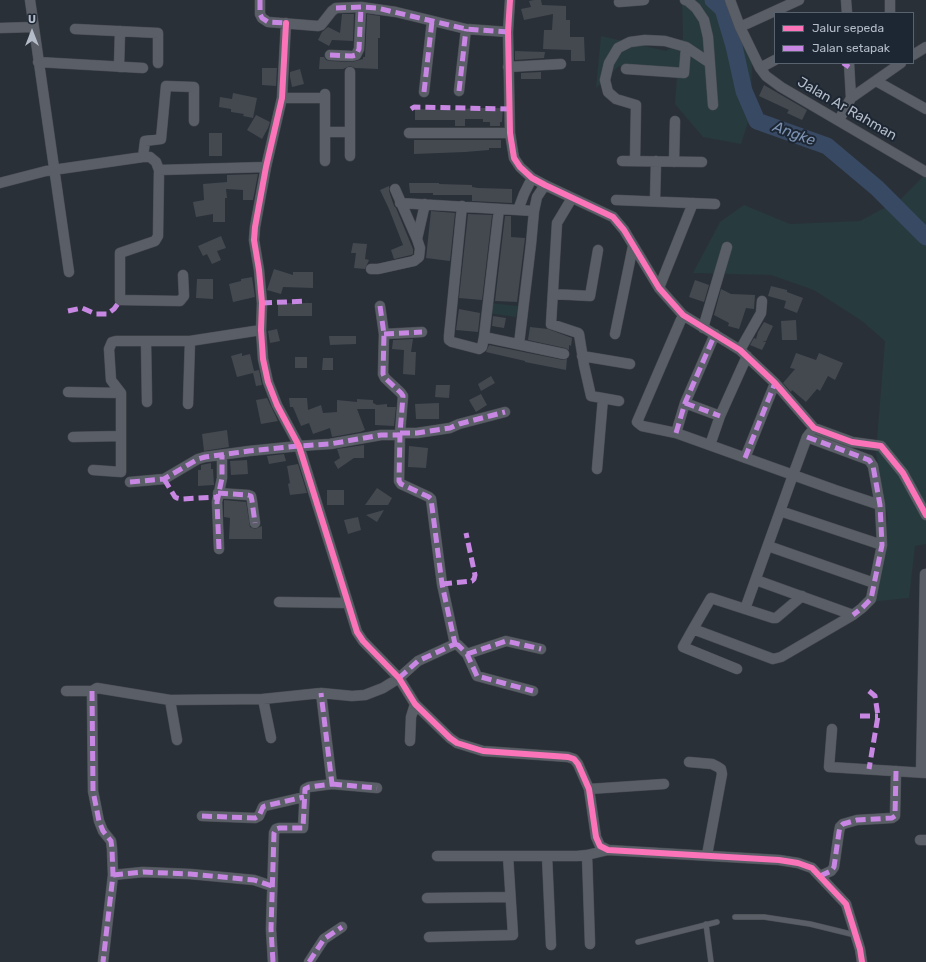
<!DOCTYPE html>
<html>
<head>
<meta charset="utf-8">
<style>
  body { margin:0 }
  #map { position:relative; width:926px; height:962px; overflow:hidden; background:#2a3038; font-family:Rubik,sans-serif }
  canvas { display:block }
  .legend { position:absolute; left:774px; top:12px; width:140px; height:52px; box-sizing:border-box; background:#1d2633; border:1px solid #59626f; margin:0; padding:5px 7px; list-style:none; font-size:12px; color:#b4bcc9 }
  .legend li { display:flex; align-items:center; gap:8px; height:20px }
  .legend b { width:20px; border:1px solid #59626f }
  .north { position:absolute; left:12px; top:12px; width:40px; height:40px; -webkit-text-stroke:3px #1d2633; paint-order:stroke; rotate:0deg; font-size:11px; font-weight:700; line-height:16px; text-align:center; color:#b4bcc9 }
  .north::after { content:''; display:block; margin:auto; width:14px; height:18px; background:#b4bcc9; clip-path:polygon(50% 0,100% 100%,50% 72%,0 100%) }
</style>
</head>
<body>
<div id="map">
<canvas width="926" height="962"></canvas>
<ul class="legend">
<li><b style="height:5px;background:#fb73b8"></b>Jalur sepeda</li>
<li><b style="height:5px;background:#c787e3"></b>Jalan setapak</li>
</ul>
<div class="north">U</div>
</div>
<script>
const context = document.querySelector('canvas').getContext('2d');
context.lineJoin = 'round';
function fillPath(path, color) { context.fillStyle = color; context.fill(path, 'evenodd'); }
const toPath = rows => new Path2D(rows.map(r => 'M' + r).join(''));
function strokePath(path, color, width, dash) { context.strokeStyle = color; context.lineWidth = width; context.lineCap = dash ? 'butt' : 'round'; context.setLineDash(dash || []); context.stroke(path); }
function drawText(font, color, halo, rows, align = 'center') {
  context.font = font + ' Rubik,sans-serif'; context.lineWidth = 4; context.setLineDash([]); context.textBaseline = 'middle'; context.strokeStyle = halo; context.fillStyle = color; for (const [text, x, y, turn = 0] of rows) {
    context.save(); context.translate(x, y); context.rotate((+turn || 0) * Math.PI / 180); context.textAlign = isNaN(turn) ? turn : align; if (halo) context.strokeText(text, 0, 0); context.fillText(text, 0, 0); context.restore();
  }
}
fillPath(toPath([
  [682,0,726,0,752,56,751,113,741,144,703,137,675,104,677,76,619,66,596,88,601,36,666,51,683,39],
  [926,174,926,544,915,546,909,598,869,602,888,519,876,452,885,341,862,321,814,290,771,275,693,273,720,222,744,205,790,224,860,221,901,199],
  [489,303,518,306,516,317,488,313]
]), '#273a3e');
strokePath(toPath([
  [713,0,723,9,734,46,744,91,757,121,827,146,877,188,926,237]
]), '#384963', 17);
fillPath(toPath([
  [534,0,541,0,542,5,566,6,566,20,570,20,570,37,584,37,585,61,571,61,571,50,543,49,544,30,552,30,553,14,524,20,521,9,531,7,529,1],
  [342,14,354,14,353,41,332,40,329,46,318,40,322,32,328,27,340,33],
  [367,14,380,16,380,38,378,38,378,69,355,68,350,66,343,69,319,69,320,57,324,57,326,60,330,61,352,62,363,59,363,57,365,57],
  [515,51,545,52,544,58,515,60],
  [262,68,277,68,276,86,262,85],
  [300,69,304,84,292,87,290,77,290,72],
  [541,72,541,79,521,79,521,73],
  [764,85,807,110,802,120,787,113,789,110,759,96],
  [233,93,257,98,253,118,243,116,244,114,231,112,231,109,219,107,220,97,232,99],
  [475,108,503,108,502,122,500,122,500,126,490,126,490,122,483,122,483,119,465,119,465,126,455,126,455,120,415,120,415,109,450,110],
  [256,115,270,122,268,128,262,139,247,130],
  [209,133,222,133,222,156,209,156],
  [414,140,501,140,501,148,489,148,489,150,465,152,414,154],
  [258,174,253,200,243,200,243,190,226,189,227,198,225,198,225,222,213,222,213,214,196,217,193,202,204,200,203,184,227,182,227,175],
  [409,183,439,183,439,184,472,185,472,187,478,188,512,189,512,203,472,201,472,195,433,195,433,193,410,193],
  [389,186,389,191,394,206,396,208,413,249,413,254,411,255,394,259,391,250,403,245,389,209,380,190],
  [431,211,455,213,450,261,426,258],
  [468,214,492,215,482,300,459,298],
  [505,216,511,216,511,237,525,238,517,302,495,301],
  [221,236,226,248,217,251,221,260,212,264,207,254,203,256,198,246],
  [353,243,367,244,365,259,369,260,365,269,354,268,356,253,351,253],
  [274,269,293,275,293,272,313,272,313,288,283,287,281,294,267,290],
  [252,277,255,297,233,302,229,284,241,281,241,279],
  [197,279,213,279,213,299,196,298],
  [695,280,709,285,704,302,689,297],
  [771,286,787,290,787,292,803,298,797,313,784,308,786,301,768,296],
  [721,289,731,294,755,295,754,309,746,308,739,329,728,326,729,323,714,315],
  [278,303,312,303,312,316,278,316],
  [459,309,480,313,478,332,456,330],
  [493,316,506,318,504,328,492,326],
  [796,320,797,340,782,340,781,321],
  [764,322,773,326,766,341,762,341,766,342,762,350,750,345,754,338,756,339,758,332],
  [530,327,548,329,572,338,571,346,569,345,569,350,565,348,528,340],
  [277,329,280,341,270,343,268,331],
  [329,336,356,336,356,344,330,345],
  [413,339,411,352,416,352,415,375,403,374,404,350,392,349,393,340],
  [489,345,563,360,567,359,566,370,525,362,525,361,486,352],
  [242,353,242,356,250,354,254,371,259,370,262,385,256,386,253,373,237,377,231,356],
  [796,353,816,360,819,353,843,363,835,380,828,376,820,391,817,389,806,402,792,390,791,392,783,383,795,369,790,368],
  [295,357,307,357,307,368,295,368],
  [323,358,333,358,333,370,322,370],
  [491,376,495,383,481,391,478,384],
  [436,385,450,385,449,398,435,397],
  [481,394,487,405,476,412,469,400],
  [267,398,278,421,261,424,256,400],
  [289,398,307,398,308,410,321,405,323,413,337,412,337,400,357,402,357,399,373,400,373,403,377,405,387,404,387,407,396,407,394,426,375,425,375,409,357,409,365,430,360,432,332,437,330,428,313,434,309,423,301,426,293,407,290,407],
  [439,403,439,419,416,419,415,404],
  [227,430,229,447,204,451,202,434],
  [364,445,364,458,354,458,338,469,334,462,340,458,337,449],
  [409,446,428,448,426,468,408,467],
  [284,454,286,461,269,464,267,456],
  [247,460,248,474,231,475,230,461],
  [211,463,211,469,213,469,214,485,198,486,198,470,201,470,201,465],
  [298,464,307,493,290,495,288,484,290,483,287,466],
  [377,488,392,498,388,505,365,505],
  [327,490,344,490,344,505,327,505],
  [224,500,246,502,250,527,255,529,262,526,262,539,229,539,230,518,224,517],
  [384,510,377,522,366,515],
  [358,517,361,530,348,534,344,520]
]), '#444950');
const lane = toPath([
  [735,917,764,917,810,924,855,935],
  [706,924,711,962],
  [638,942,717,922]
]);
const street = toPath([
  [30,0,69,272],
  [260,0,260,14,262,18,268,22,318,26,321,25,332,11,336,8,361,7,396,12,466,29,508,32],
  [510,0,508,32,510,133,514,158,520,167,532,178,545,185,613,217,624,230,659,288,683,315,740,350,775,383,814,428,852,442,881,446,903,473,926,515],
  [685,0,688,1,696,8,704,20,708,37,713,105],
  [730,0,740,27,760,68,766,76,781,87,926,172],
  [846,0,847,13],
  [890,0,890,13],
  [619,2,644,0],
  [286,23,282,98,266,167,255,227,254,240,259,270,262,303,261,330,263,359,268,382,277,405,299,446,348,603,357,632,363,641,399,678,415,704,450,738,457,743,483,751,568,757,574,759,578,764,589,789,596,837,600,846,608,850,779,860,798,863,812,868,846,904,860,949,862,962],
  [740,27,799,0],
  [0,28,33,27],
  [75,29,158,33,158,63],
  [330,55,352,56,356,55,359,49,361,7],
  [913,55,926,47],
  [38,62,143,68],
  [119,67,120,31],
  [508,67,561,64],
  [760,68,775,60],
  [626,69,684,73,686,47],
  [350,72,350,156],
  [876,81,926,109],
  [459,91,466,29],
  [424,92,432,21],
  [325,94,325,161],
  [282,98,325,98],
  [851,98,901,63],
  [839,120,851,98,849,63],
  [325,132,350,132],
  [409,133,510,133],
  [143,157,145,141,161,139,166,86,194,87,194,121],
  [622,161,702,162],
  [635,161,636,105,616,99,608,92,605,80,609,63,618,48,630,42,645,40,665,41,686,47,710,63],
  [674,162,675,121],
  [159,170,266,167],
  [0,183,46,171,143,157,150,157,156,162,159,170,158,236,155,241,120,253,120,300,180,301,184,296,183,275],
  [572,198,557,223,551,324,578,333,579,334,584,365,591,396,619,401],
  [616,200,715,204],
  [655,201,656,161],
  [400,203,534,211],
  [462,206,449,336,449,340,452,342,479,349,482,347,484,337,499,209],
  [518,210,524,194,532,178],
  [417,239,425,204],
  [371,269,378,269,414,261,419,257,420,248,417,239,395,189],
  [659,288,693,203],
  [553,294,590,296,598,250],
  [380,306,384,334,383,374,385,378,401,393,403,396,400,433,399,481,401,484,429,497,431,499,442,584,455,644],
  [683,315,637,422,642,426,676,433,835,490,880,505],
  [703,328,727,247],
  [384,334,422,332],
  [615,334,633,246],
  [484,337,564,354],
  [146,341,147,402],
  [519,344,531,244,534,211,537,197,545,185],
  [740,350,761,313,762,301],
  [582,356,630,364],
  [68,392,121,393],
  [685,403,720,416],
  [188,404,190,341],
  [400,433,417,433,450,428,459,424,505,412],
  [676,433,685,403,715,334],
  [73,437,121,436],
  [710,445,720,416,747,356],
  [745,458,775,383],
  [597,469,603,398],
  [93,470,121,472,121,393,111,380,109,349,112,342,116,341,190,341,261,330],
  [130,482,164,479,198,459,205,457,249,451,299,446,330,444,381,435,400,435],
  [218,493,248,495,251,496,252,501,255,523],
  [780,511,882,545],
  [768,546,874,583],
  [219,549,217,502,222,478,222,455],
  [756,580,853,615],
  [802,596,776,618,773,618,711,598,693,629,773,659,781,657,853,615,862,608,871,599,882,545,880,505,873,466,869,460,807,437],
  [279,602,348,603],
  [745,609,793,475,807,437,810,433],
  [693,629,683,647,737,669],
  [455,644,458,645,467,654,477,676,533,691],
  [467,654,506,641,541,649],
  [66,691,92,691,97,688,170,700,263,699,321,693,352,696,365,695,383,688,399,678,418,661,455,644],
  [92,691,93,791,99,821,103,831,111,841,112,849,113,875,103,962],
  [263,699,271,738],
  [170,700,177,740],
  [832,729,829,767,926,773],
  [410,741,411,717,415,704],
  [689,762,712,764,718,767,721,769,722,774,707,855],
  [921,772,925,574],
  [332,784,377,788],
  [589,789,664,784],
  [202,816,255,818,259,816,263,807,265,806,304,797],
  [920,840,926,840],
  [587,855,590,944],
  [437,856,577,856,587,855,608,850],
  [547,856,551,945],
  [113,875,143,872,190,874,254,880,272,886],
  [820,876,831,871,834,867,839,832,840,827,843,824,857,820,892,818,895,816,896,771],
  [427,898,510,897],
  [429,937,513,935,508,856],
  [273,962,271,929,274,833,276,829,279,828,303,828,305,789,309,787,332,784,321,693],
  [309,962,324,939,342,927]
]);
strokePath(lane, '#484c53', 6);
strokePath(street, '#484c53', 11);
strokePath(lane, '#5a5e66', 5);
strokePath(street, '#5a5e66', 10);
strokePath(toPath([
  [260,0,260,14,262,18,268,22,286,23],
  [336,8,361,7,377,8,466,29,508,32],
  [330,55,352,56,356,55,359,49,361,7],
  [843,63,849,67],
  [459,91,466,29],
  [424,92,432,21],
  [411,109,414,107,509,109],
  [262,303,307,301],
  [380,306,384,334,383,374,385,378,401,393,403,396,400,433,399,481,401,484,429,497,431,499,442,584,455,644],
  [68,311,82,308,96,314,107,314,114,309,120,301],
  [384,334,422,332],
  [685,403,720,416],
  [400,433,417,433,450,428,459,424,505,412],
  [676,433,685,403,715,334],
  [807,437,869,460,873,466,880,505,882,545,871,599,862,608,853,615],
  [745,458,775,383],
  [164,479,175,497,177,498,182,499,218,497],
  [130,482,164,479,198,459,205,457,249,451,299,446,330,444,381,435,400,435],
  [218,493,248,495,251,496,252,501,255,523],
  [219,549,217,502,222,478,222,455],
  [442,584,472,581,474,579,475,575,466,533],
  [455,644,458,645,467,654,477,676,533,691],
  [467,654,506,641,541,649],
  [399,678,418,661,455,644],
  [92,691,93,791,99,821,103,831,111,841,112,849,113,875,103,962],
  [869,691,875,696,878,716,869,769],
  [860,716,878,716],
  [332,784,377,788],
  [202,816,255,818,259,816,263,807,265,806,304,797],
  [113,875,143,872,190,874,254,880,272,886],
  [820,876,831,871,834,867,839,832,840,827,843,824,857,820,892,818,895,816,896,771],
  [273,962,271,929,274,833,276,829,279,828,303,828,305,789,309,787,332,784,321,693],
  [309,962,324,939,342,927]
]), '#c787e3', 5, [10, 5]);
strokePath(toPath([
  [510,0,508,32,510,133,514,158,520,167,532,178,545,185,613,217,624,230,659,288,683,315,740,350,775,383,814,428,852,442,881,446,903,473,926,515],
  [286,23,282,98,266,167,255,227,254,240,259,270,262,303,261,330,263,359,268,382,277,405,299,446,348,603,357,632,363,641,399,678,415,704,450,738,457,743,483,751,568,757,574,759,578,764,589,789,596,837,600,846,608,850,779,860,798,863,812,868,846,904,860,949,862,962]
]), '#fb73b8', 6);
drawText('14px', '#b4bcc9', '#1d2633', [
  ["Jalan Ar Rahman",847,109,30]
]);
drawText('italic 15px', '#7c92b1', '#1d2633', [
  ["Angke",794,134,20]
]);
</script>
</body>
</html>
